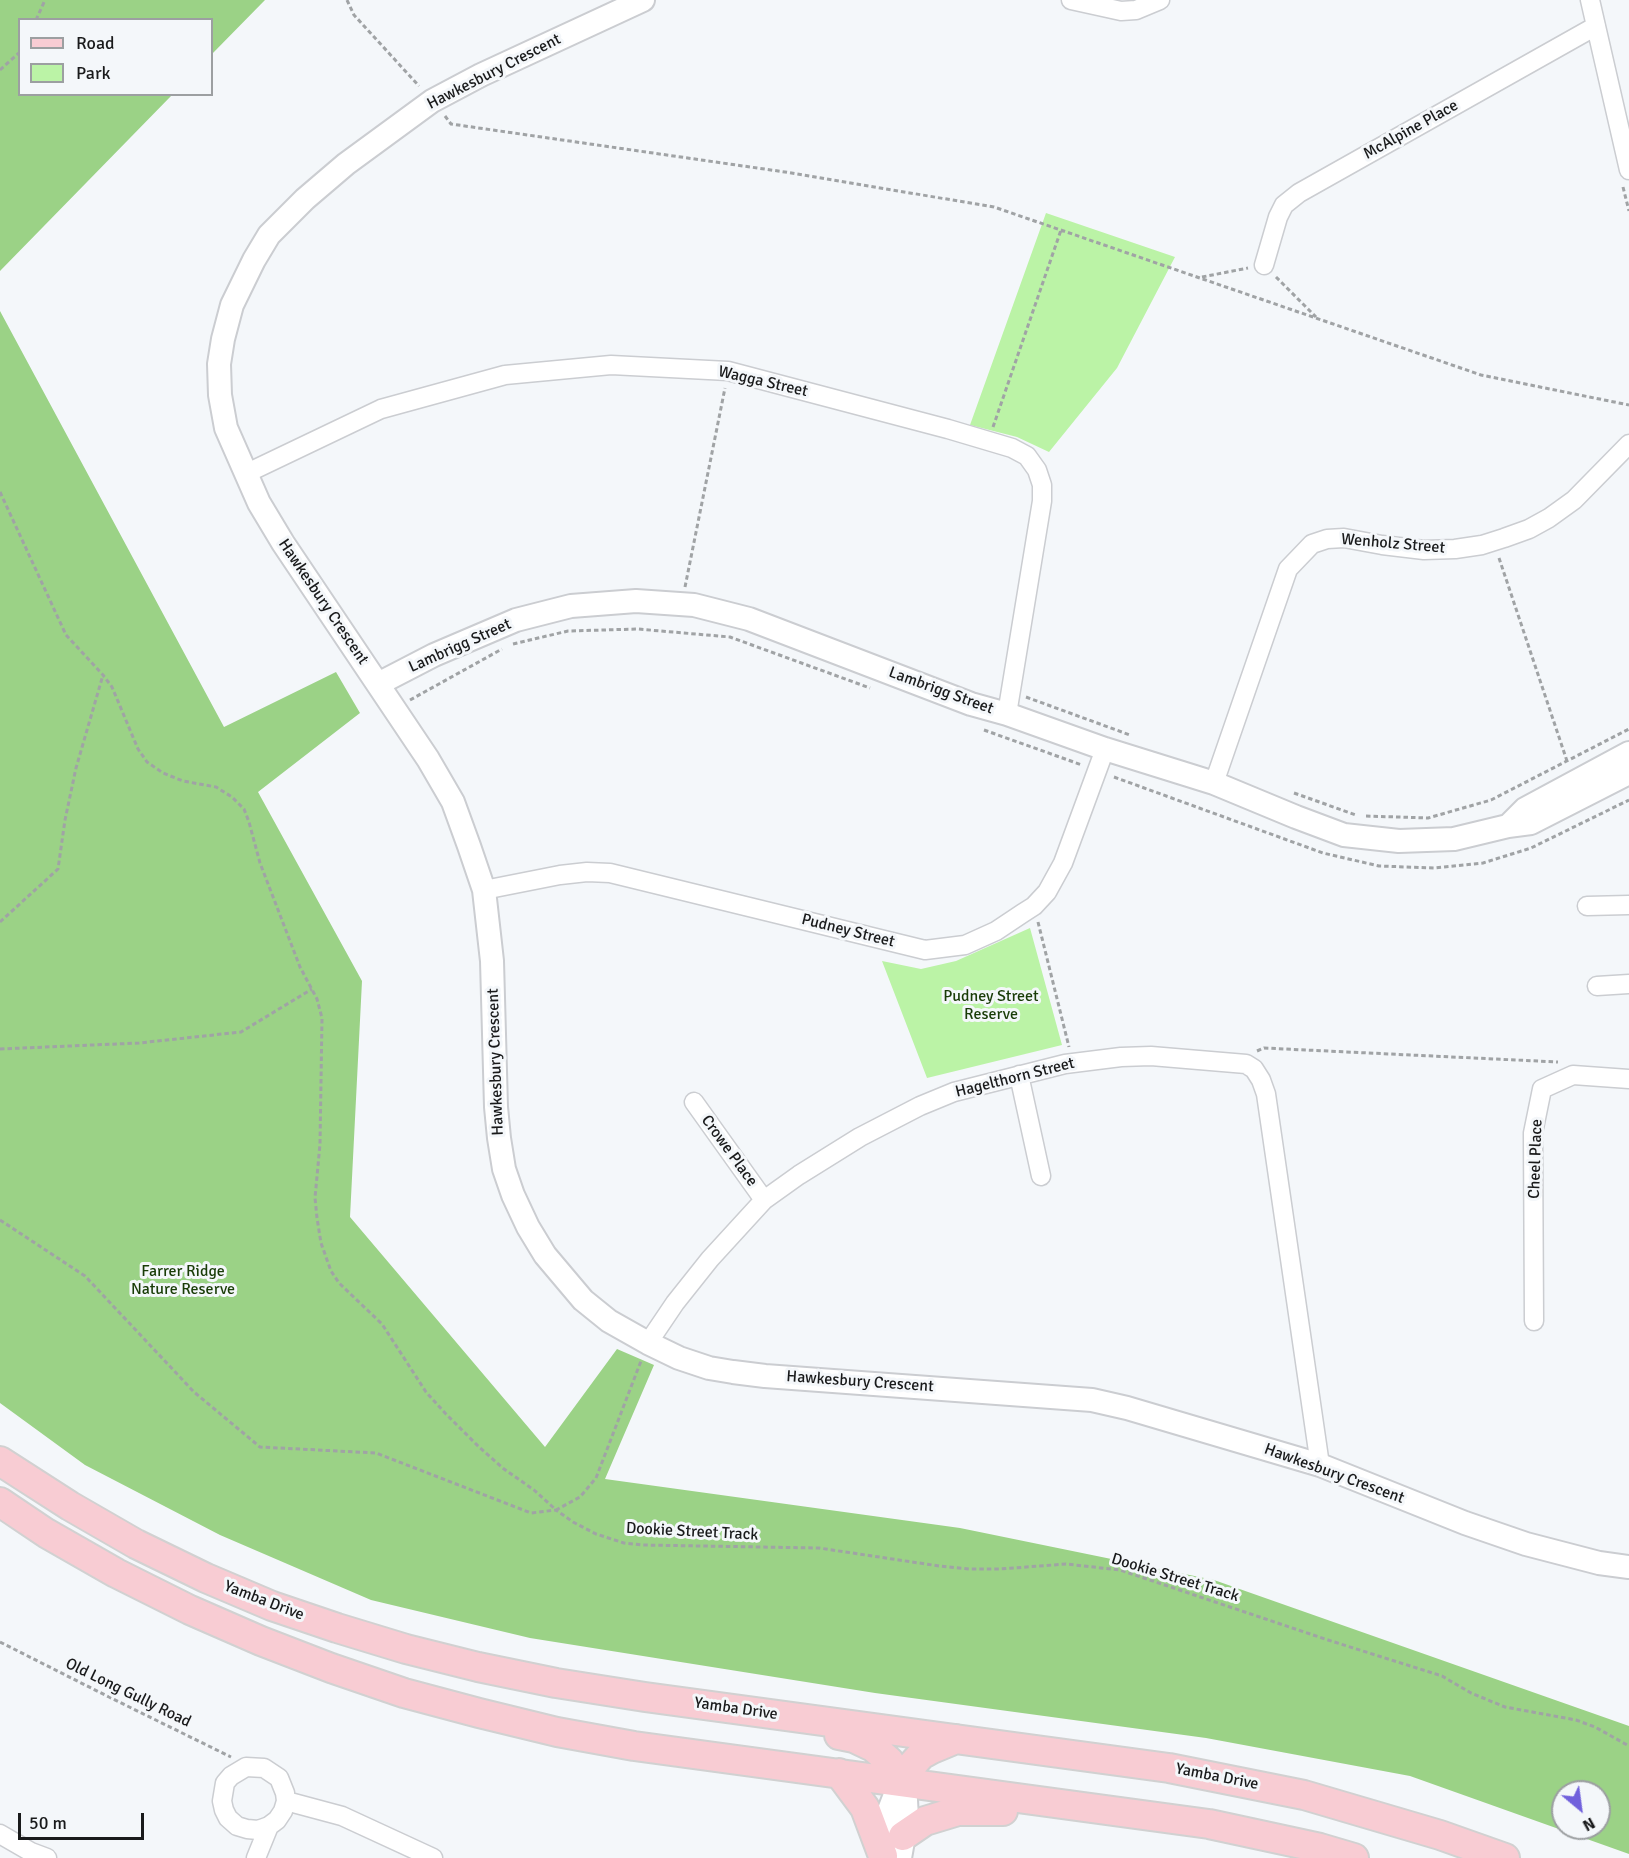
<!DOCTYPE html>
<html>
<head>
<meta charset="utf-8">
<style>
  body { margin:0 }
  #map { position:relative; width:1629px; height:1858px; overflow:hidden; background:#f4f7fa; font-family:Signika,sans-serif }
  canvas { display:block }
  .legend { position:absolute; left:18px; top:18px; width:195px; height:78px; box-sizing:border-box; background:#f4f7fa; border:2px solid #9c9fa1; margin:0; padding:8px 10px; list-style:none; font-size:18px; color:#191a1b }
  .legend li { display:flex; align-items:center; gap:12px; height:30px }
  .legend b { width:30px; border:2px solid #9c9fa1 }
  .north { position:absolute; left:1551px; top:1780px; width:60px; height:60px; box-sizing:border-box; background:#f4f7fa; border:2px solid #9c9fa1; border-radius:50%; rotate:151deg; font-size:16px; font-weight:700; line-height:24px; text-align:center; color:#191a1b }
  .north::after { content:''; display:block; margin:auto; width:21px; height:27px; background:#7161dc; clip-path:polygon(50% 0,100% 100%,50% 72%,0 100%) }
  .scale { position:absolute; left:18px; top:1813px; width:126px; height:27px; box-sizing:border-box; border:3px solid #191a1b; border-top:0; padding-left:8px; font-size:18px; line-height:21px; white-space:nowrap; color:#191a1b; -webkit-text-stroke:4px #f4f7fa; paint-order:stroke }
</style>
</head>
<body>
<div id="map">
<canvas width="1629" height="1858"></canvas>
<ul class="legend">
<li><b style="height:8px;background:#f8ccd3"></b>Road</li>
<li><b style="height:16px;background:#bbf3a6"></b>Park</li>
</ul>
<div class="north">N</div>
<div class="scale">50 m</div>
</div>
<script>
const context = document.querySelector('canvas').getContext('2d');
context.lineJoin = 'round';
function fillPath(path, color) { context.fillStyle = color; context.fill(path, 'evenodd'); }
const toPath = rows => new Path2D(rows.map(r => 'M' + r).join(''));
function strokePath(path, color, width, dash) { context.strokeStyle = color; context.lineWidth = width; context.lineCap = dash ? 'butt' : 'round'; context.setLineDash(dash || []); context.stroke(path); }
function drawText(font, color, halo, rows, align = 'center') {
  context.font = font + ' Signika,sans-serif'; context.lineWidth = 6; context.setLineDash([]); context.textBaseline = 'middle'; context.strokeStyle = halo; context.fillStyle = color; for (const [text, x, y, turn = 0] of rows) {
    context.save(); context.translate(x, y); context.rotate((+turn || 0) * Math.PI / 180); context.textAlign = isNaN(turn) ? turn : align; if (halo) context.strokeText(text, 0, 0); context.fillText(text, 0, 0); context.restore();
  }
}
fillPath(toPath([
  [1046,213,1175,257,1117,368,1049,452,1017,437,970,425],
  [1030,928,1062,1045,927,1078,882,961,921,969,956,961]
]), '#bbf3a6');
fillPath(toPath([
  [0,0,265,0,212,54,212,20,20,20,20,94,172,95,0,271],
  [0,311,224,727,336,672,360,713,258,792,362,981,350,1217,545,1447,617,1349,654,1365,605,1479,960,1528,1214,1580,1629,1726,1629,1854,1410,1776,1206,1738,875,1693,530,1638,371,1600,220,1535,85,1465,0,1403],
  [1563,1792,1599,1792,1599,1828,1563,1828]
]), '#9bd286');
const minor = toPath([
  [1071,0,1121,11,1136,10,1160,0],
  [1590,0,1629,170],
  [1264,265,1278,217,1284,205,1299,193,1596,26],
  [245,474,381,409,505,375,611,365,728,371,948,429,1012,448,1027,456,1037,470,1042,485,1042,501,1007,714],
  [1214,783,1288,569,1312,544,1327,539,1344,538,1382,545,1424,550,1455,549,1482,545,1504,538,1529,529,1549,518,1574,500,1629,444],
  [484,890,560,875,587,872,610,873,925,950,965,945,996,931,1023,913,1034,906,1047,892,1063,863,1105,749],
  [1587,906,1629,905],
  [1597,986,1629,984],
  [1019,1075,1041,1176],
  [694,1102,764,1200],
  [1534,1321,1533,1133,1542,1089,1573,1075,1629,1079],
  [648,1343,675,1303,710,1259,764,1200,799,1175,860,1137,920,1106,954,1092,1065,1064,1121,1057,1151,1056,1246,1064,1254,1069,1261,1080,1266,1094,1320,1465],
  [269,1826,258,1830,247,1829,237,1826,228,1818,224,1810,222,1801,225,1783,231,1776,246,1767,264,1768,279,1778,285,1793,286,1801],
  [0,1834,31,1852,47,1858],
  [256,1858,269,1826,277,1820,283,1811,286,1801,342,1816,433,1858]
]);
const tertiary = toPath([
  [643,0,481,75,432,101,346,164,305,199,269,235,254,260,232,305,223,339,219,364,220,395,226,428,259,503,283,543,428,759,453,802,469,846,484,890,492,961,496,1107,499,1138,504,1169,513,1195,528,1227,545,1255,583,1300,609,1321,648,1343,679,1358,709,1368,733,1372,765,1376,1092,1400,1127,1408,1320,1465,1465,1523,1526,1544,1599,1563,1629,1567],
  [378,684,434,655,516,620,571,606,636,601,694,605,749,619,971,704,1007,714,1105,749,1214,783,1296,817,1344,835,1399,841,1454,839,1508,826,1531,823,1629,773],
  [1508,826,1525,809,1629,753],
  [883,1854,886,1818,900,1782],
  [900,1858,907,1818,906,1800,900,1782]
]);
const primary = toPath([
  [0,1461,70,1506,136,1544,206,1578,272,1606,337,1628,406,1649,478,1667,556,1683,645,1697,1169,1768,1304,1795,1440,1835,1505,1858],
  [0,1502,46,1533,116,1573,190,1610,261,1641,331,1668,404,1693,479,1713,557,1732,634,1746,1209,1824,1320,1848,1354,1858],
  [839,1735,854,1738,873,1747,889,1761,900,1782],
  [839,1773,865,1808,883,1856],
  [900,1782,905,1773,921,1755,932,1749,956,1739],
  [903,1836,925,1821,958,1811,1003,1811]
]);
strokePath(minor, '#cbcdd1', 21);
strokePath(tertiary, '#cbcdd1', 26);
strokePath(primary, '#d1d1d1', 32);
strokePath(toPath([
  [347,0,354,15,419,86],
  [36,20,45,0],
  [0,70,20,52],
  [445,116,451,124,785,172,994,207,1481,375,1629,405],
  [1623,187,1629,211],
  [1202,277,1248,268],
  [1276,277,1316,317],
  [993,427,1061,230],
  [0,492,66,635,103,675,112,687,138,749,147,762,163,773,183,781,216,787,232,797,244,809,249,822,260,863,300,967,317,999,322,1018,320,1144,315,1198,317,1218,321,1243,331,1271,339,1283,382,1324,426,1392,445,1413,479,1447,504,1469,534,1490,556,1510,580,1497,596,1478,641,1361],
  [1499,558,1567,761],
  [685,587,725,388],
  [513,644,568,631,638,629,730,637,870,688],
  [1026,697,1130,735],
  [410,700,502,649],
  [984,730,1082,765],
  [1114,777,1323,853,1379,866,1434,868,1483,863,1531,848,1629,800],
  [1294,793,1356,815],
  [1366,816,1428,818,1491,800,1629,729],
  [0,922,58,869,65,820,76,768,103,675],
  [1038,922,1069,1047],
  [0,1049,139,1043,241,1032,312,989],
  [1257,1051,1264,1048,1558,1062],
  [0,1220,85,1276,194,1392,260,1447,376,1453,531,1513,556,1510,573,1522,596,1534,624,1543,643,1545,819,1548,939,1566,969,1569,1000,1569,1066,1564,1120,1570,1328,1640,1442,1676,1471,1693,1505,1707,1576,1720,1595,1727,1629,1746],
  [0,1642,109,1697,231,1757]
]), '#a0a3a5', 3, [4.5, 3]);
strokePath(minor, '#fff', 18);
strokePath(tertiary, '#fff', 22);
strokePath(primary, '#f8ccd3', 28);
drawText('16px', '#191a1b', '#f4f7fa', [
  ["Hawkesbury Crescent",494,72,-27],
  ["McAlpine Place",1411,130,-29],
  ["Wagga Street",763,382,13],
  ["Wenholz Street",1393,544,5],
  ["Hawkesbury Crescent",323,602,56],
  ["Lambrigg Street",460,646,-24],
  ["Lambrigg Street",941,691,20],
  ["Pudney Street",848,931,14],
  ["Hawkesbury Crescent",496,1062,-92],
  ["Hagelthorn Street",1015,1078,-14],
  ["Crowe Place",729,1151,54],
  ["Cheel Place",1536,1159,-88],
  ["Hawkesbury Crescent",860,1382,4],
  ["Hawkesbury Crescent",1334,1474,20],
  ["Dookie Street Track",692,1532,3],
  ["Dookie Street Track",1175,1578,17],
  ["Yamba Drive",264,1601,21],
  ["Old Long Gully Road",128,1693,26],
  ["Yamba Drive",736,1709,8],
  ["Yamba Drive",1217,1777,11]
]);
drawText('16px', '#193c07', '#f4f7fa', [
  ["Pudney Street",991,997],
  ["Reserve",991,1015],
  ["Farrer Ridge",183,1272],
  ["Nature Reserve",183,1290]
]);
</script>
</body>
</html>
